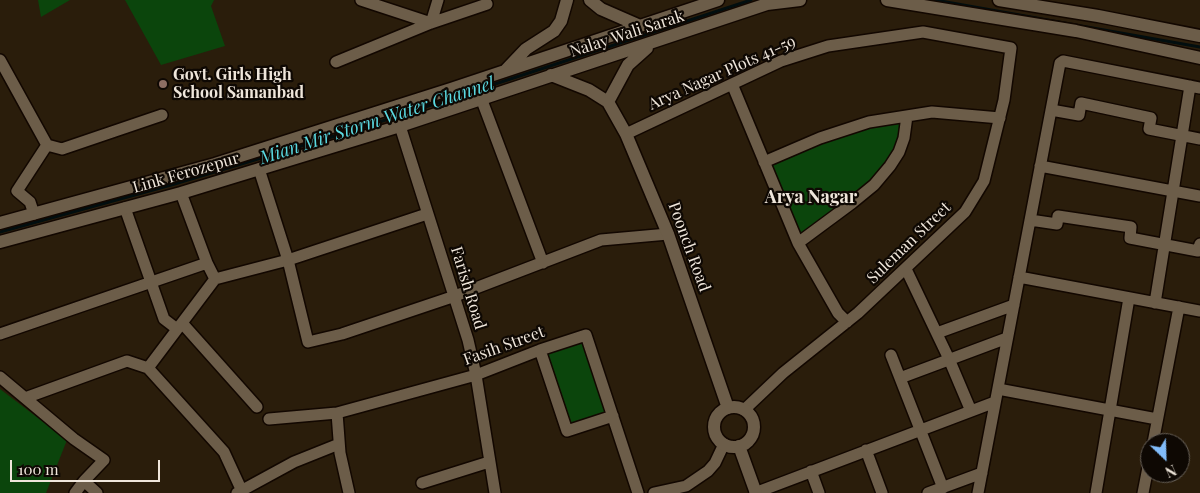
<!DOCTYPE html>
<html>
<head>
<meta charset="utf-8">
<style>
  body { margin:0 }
  #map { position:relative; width:1200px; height:493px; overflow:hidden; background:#2a1d0b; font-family:"Playfair Display",serif }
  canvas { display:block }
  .north { position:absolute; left:1140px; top:433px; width:50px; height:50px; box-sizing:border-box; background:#0e0803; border:1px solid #686159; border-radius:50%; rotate:156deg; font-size:14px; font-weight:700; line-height:20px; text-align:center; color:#efe6db }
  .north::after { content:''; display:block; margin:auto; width:18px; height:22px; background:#81bcfa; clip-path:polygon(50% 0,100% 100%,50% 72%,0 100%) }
  .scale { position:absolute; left:10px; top:460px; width:150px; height:22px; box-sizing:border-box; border:2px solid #efe6db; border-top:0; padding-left:6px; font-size:15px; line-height:18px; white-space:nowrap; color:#efe6db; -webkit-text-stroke:4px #0e0803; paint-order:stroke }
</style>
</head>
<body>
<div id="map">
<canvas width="1200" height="493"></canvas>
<div class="north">N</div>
<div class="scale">100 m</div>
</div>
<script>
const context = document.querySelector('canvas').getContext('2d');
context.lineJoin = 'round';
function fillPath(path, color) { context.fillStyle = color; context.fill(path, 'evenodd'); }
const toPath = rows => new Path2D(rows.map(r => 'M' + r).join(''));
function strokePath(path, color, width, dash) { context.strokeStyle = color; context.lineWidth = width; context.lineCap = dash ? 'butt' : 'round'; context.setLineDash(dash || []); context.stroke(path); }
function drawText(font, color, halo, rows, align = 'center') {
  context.font = font + ' "Playfair Display",serif'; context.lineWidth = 4.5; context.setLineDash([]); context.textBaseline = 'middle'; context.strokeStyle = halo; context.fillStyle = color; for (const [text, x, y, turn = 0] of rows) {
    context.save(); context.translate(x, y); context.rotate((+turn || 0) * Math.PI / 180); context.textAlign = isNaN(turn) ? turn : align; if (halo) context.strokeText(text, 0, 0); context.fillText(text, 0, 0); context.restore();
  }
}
fillPath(toPath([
  [38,0,70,0,41,17],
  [125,0,214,0,211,6,225,46,161,65],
  [906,117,897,151,884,170,797,245,758,159],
  [586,335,613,416,567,431,540,350],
  [0,389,67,440,46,493,0,493]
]), '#0b450c');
strokePath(toPath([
  [935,0,1200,47],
  [0,232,171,185,358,129,751,0]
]), '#020e0f', 3);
const minor = toPath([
  [361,0,431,23,438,0],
  [0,60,47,145,62,149,162,115],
  [336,62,431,23,487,4],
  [732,84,798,243,838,313,847,322],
  [481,98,543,263],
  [1051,110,1079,115,1081,103,1151,118,1149,129,1200,139],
  [400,126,468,340,476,375,495,493],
  [626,134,781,61,828,46,923,32,1011,48,1004,100,984,181,965,212,858,313,783,373,744,410],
  [764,162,820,138,869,122,932,112,1000,118],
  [1040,166,1200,196],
  [259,169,288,260,308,342,342,334,455,296,601,240,668,234],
  [181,193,207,263],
  [125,208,164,319,177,329],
  [34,214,30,202,17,191,47,145],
  [1030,220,1057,224,1058,216,1131,227,1130,238,1198,251,1200,244],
  [798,243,852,203,874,185,890,166,899,152,904,138,907,116],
  [906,269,949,359,971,411],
  [1019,277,1200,311],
  [1155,303,1190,86],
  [182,323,257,407],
  [937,333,1014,305],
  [0,334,207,263,215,279,288,260,427,214],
  [540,350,567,431,613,416],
  [891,355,943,488],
  [148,368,215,279],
  [0,377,74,439,104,460,84,481],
  [900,378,1007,338],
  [998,389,1157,419],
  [25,398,127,361,148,368,224,452,241,489],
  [337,413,340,453,349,493],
  [269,419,337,413,476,375,540,350,586,335,638,493],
  [1153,443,1179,307],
  [866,450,882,493],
  [811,471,819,493],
  [422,483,489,462],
  [75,493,84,481,97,493],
  [237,493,294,462,339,444],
  [654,493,686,486,708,471,715,463,724,444],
  [755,493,995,402],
  [928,493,982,473],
  [978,493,1060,63,1063,61,1200,88],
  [1096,493,1129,298],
  [1143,493,1150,457]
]);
const secondary = toPath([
  [590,0,601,9,640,26],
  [887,0,1076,31,1200,58],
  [999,0,1098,16,1200,36],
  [506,70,526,49,554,31,561,21,567,0],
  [551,75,589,90,608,102,626,134,668,234,728,408],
  [608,102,628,65,647,48],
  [0,223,215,164,451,89,718,0],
  [0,242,181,193,400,126,767,4,800,0],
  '714 427a20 20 0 1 1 40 0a20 20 0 1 1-40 0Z',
  [739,446,756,493]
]);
strokePath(minor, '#120700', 14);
strokePath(secondary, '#120700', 15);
strokePath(minor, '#6c5d49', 11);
strokePath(secondary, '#6c5d49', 12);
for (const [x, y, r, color] of [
  [163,84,5,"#8d6e63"]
]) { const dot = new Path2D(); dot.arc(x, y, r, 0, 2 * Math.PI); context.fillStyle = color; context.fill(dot); strokePath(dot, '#0e0803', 2); }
drawText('16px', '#efe6db', '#0e0803', [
  ["Nalay Wali Sarak",627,34,-18],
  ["Arya Nagar Plots 41-59",722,73,-24],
  ["Link Ferozepur",186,173,-16],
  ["Suleman Street",909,243,-44],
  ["Poonch Road",689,247,70],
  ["Farish Road",468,288,73],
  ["Fasih Street",504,346,-20]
]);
drawText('bold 16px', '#efe6db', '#0e0803', [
  ["Govt. Girls High",173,75],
  ["School Samanbad",173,93]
], 'left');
drawText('italic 18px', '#5ad9e1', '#0e0803', [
  ["Mian Mir Storm Water Channel",377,121,-18]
]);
drawText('bold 18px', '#efe6db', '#0e0803', [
  ["Arya Nagar",811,197]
]);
</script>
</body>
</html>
